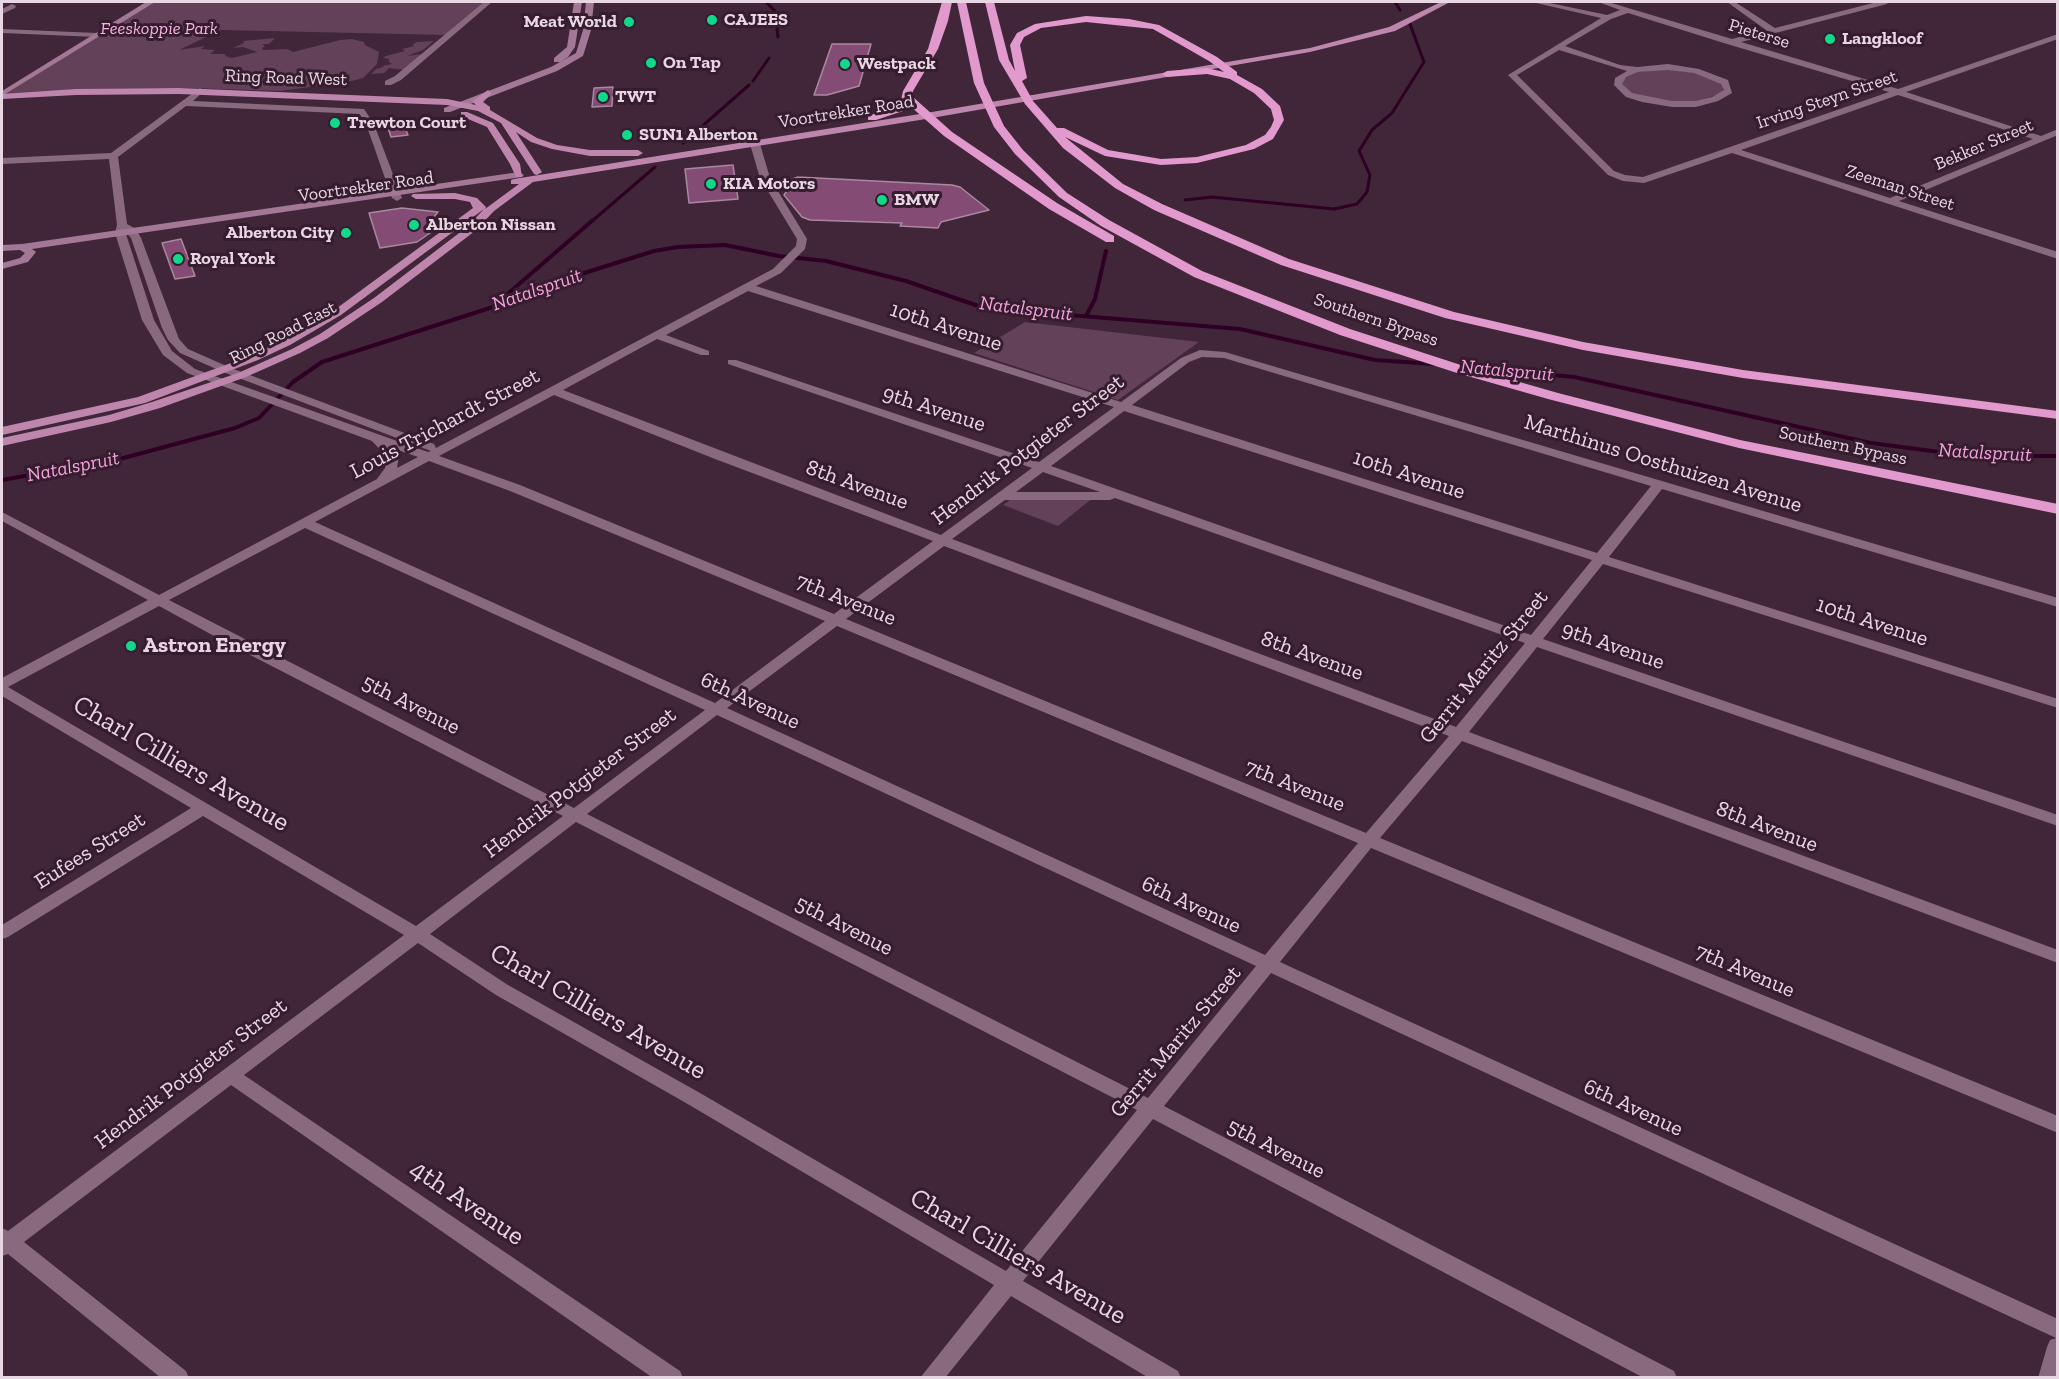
<!DOCTYPE html>
<html>
<head>
<meta charset="utf-8">
<style>
  body { margin:0 }
  #map { position:relative; width:2059px; height:1379px; overflow:hidden; background:#402638; font-family:"Zilla Slab",serif }
  canvas { display:block }
  .frame { position:absolute; inset:0; border:3px solid #e8d6e2; pointer-events:none }
</style>
</head>
<body>
<div id="map">
<canvas width="2059" height="1379"></canvas>
<div class="frame"></div>
</div>
<script>
const context = document.querySelector('canvas').getContext('2d');
context.lineJoin = 'round';
function fillPath(path, color) { context.fillStyle = color; context.fill(path, 'evenodd'); }
const toPath = rows => new Path2D(rows.map(r => 'M' + r).join(''));
function strokePath(path, color, width, dash) { context.strokeStyle = color; context.lineWidth = width; context.lineCap = dash ? 'butt' : 'round'; context.setLineDash(dash || []); context.stroke(path); }
function drawText(font, color, halo, rows, align = 'center') {
  context.font = font + ' "Zilla Slab",serif'; context.lineWidth = 6; context.setLineDash([]); context.textBaseline = 'middle'; context.strokeStyle = halo; context.fillStyle = color; for (const [text, x, y, turn = 0] of rows) {
    context.save(); context.translate(x, y); context.rotate((+turn || 0) * Math.PI / 180); context.textAlign = isNaN(turn) ? turn : align; if (halo) context.strokeText(text, 0, 0); context.fillText(text, 0, 0); context.restore();
  }
}
fillPath(toPath([
  [152,2,485,2,446,35,221,30,179,50,205,46,201,49,215,50,210,54,226,54,225,56,232,58,257,52,243,47,233,48,244,43,243,41,253,40,275,38,269,44,262,44,265,46,262,48,263,50,287,49,293,52,340,40,352,39,364,42,365,45,379,52,377,64,363,78,348,82,280,91,188,88,92,89,2,96],
  [434,41,423,50,407,56,422,54,405,70,389,68,384,73,371,74,376,69,384,67,382,66,392,64,388,61,390,59,383,58,386,56,405,51,402,49,414,46,413,44,417,42],
  [1665,69,1694,72,1719,82,1723,87,1723,92,1697,102,1657,102,1626,91,1621,85,1625,77,1638,72],
  [1025,322,1199,342,1118,400,974,353],
  [1094,497,1058,526,1003,505,1013,498]
]), '#634159');
strokePath(toPath([
  [766,2,775,11,778,37],
  [1395,2,1400,10],
  [753,81,769,58],
  [683,143,749,85],
  [1185,200,1212,197,1334,209,1357,204,1367,192,1370,175,1359,151,1372,130,1392,113,1424,62,1410,24],
  [591,222,655,167]
]), '#2e0024', 3);
strokePath(toPath([
  [496,304,593,220],
  [1086,316,1095,299,1106,251],
  [1460,366,1574,377,1871,443,1970,456,2058,456],
  [2,480,116,460,235,428,259,418,293,382,322,362,493,307,543,286,654,251,678,247,725,245,779,256,826,261,906,281,984,308,1240,329,1375,360,1434,364]
]), '#2e0024', 4);
const building = toPath([
  [832,44,871,44,859,86,827,95,814,95,832,44],
  [613,87,612,106,592,107,594,88,613,87],
  [402,120,408,135,391,137,386,122,402,120],
  [733,165,738,199,689,203,685,169,733,165],
  [798,177,952,185,960,187,989,210,941,222,938,228,900,226,902,223,810,220,802,217,784,195,786,192,782,183,798,177],
  [402,208,438,212,424,230,433,231,417,242,380,248,369,213,402,208],
  [181,239,195,276,175,279,162,243,181,239]
]);
fillPath(building, '#844c75');
strokePath(building, '#a9899f', 1.5);
fillPath(toPath([
  [484,2,492,2,401,80,391,85,385,85,385,81,395,76,484,2],
  [1532,2,1545,2,1607,15,1620,10,1598,2,1608,2,1732,39,1766,30,1727,2,1735,2,1775,28,1877,2,1888,2,1887,4,1741,42,1898,89,2058,34,2058,39,1906,92,2041,136,2058,129,2058,135,1899,201,2058,252,2058,259,1732,153,1644,183,1623,181,1608,175,1508,75,1601,18,1532,2],
  [1628,13,1727,44,1889,92,1643,177,1625,175,1614,171,1517,75,1559,50,1627,71,1615,78,1614,85,1626,97,1642,102,1672,107,1696,107,1718,101,1732,93,1728,80,1699,69,1668,64,1637,67,1620,65,1565,46,1611,19,1628,13],
  [1668,70,1694,73,1721,84,1724,90,1712,97,1696,101,1672,101,1632,93,1622,84,1626,77,1638,72,1668,70],
  [1898,95,2033,139,1890,198,1741,150,1898,95],
  [12,4,16,6,15,8,2,14,2,9,12,4],
  [2,29,97,33,101,35,97,37,2,33,2,29],
  [200,88,204,91,193,101,364,109,374,124,402,198,397,201,392,198,366,124,359,114,186,106,118,157,127,224,136,229,141,238,179,339,188,349,231,368,434,444,436,448,773,269,796,246,797,239,760,178,750,144,755,141,760,144,770,178,807,239,805,249,781,273,756,286,1121,402,1181,358,1200,350,1225,352,2058,598,2058,607,1662,489,1609,557,2058,699,2058,708,1603,564,1543,639,2058,815,2058,826,1537,647,1469,732,2058,950,2058,963,1462,741,1380,838,2058,1116,2058,1133,1371,848,1280,962,2058,1319,2058,1378,2038,1378,2047,1347,2050,1340,2056,1338,1271,973,1164,1106,1674,1371,1677,1378,1644,1378,1153,1119,1023,1281,1178,1371,1181,1378,1149,1378,1011,1296,945,1378,920,1378,994,1285,686,1103,496,995,418,943,244,1075,680,1371,683,1378,653,1378,231,1085,24,1242,186,1371,189,1378,161,1378,8,1254,2,1256,2,1228,8,1231,404,935,203,816,8,937,2,939,2,925,191,808,2,696,2,678,148,600,2,521,2,512,159,595,377,479,385,468,387,457,372,441,187,373,163,355,142,320,115,233,117,225,109,159,2,164,2,158,111,153,200,88],
  [125,231,131,238,162,328,168,340,180,353,223,372,431,451,428,452,195,369,172,351,154,320,125,231],
  [748,291,1114,407,1039,462,736,360,728,360,728,364,1032,468,941,535,563,390,657,339,701,355,709,355,709,351,666,335,748,291],
  [1202,357,1224,358,1651,486,1597,553,1132,405,1189,362,1202,357],
  [554,395,715,459,933,541,834,614,520,485,439,456,554,395],
  [1124,411,1592,560,1531,635,1051,466,1124,411],
  [392,448,418,457,397,468,399,456,392,448],
  [429,461,510,491,825,621,715,703,315,522,429,461],
  [1043,472,1100,492,1016,492,1043,472],
  [1115,498,1525,643,1456,727,952,539,1005,500,1110,500,1115,498],
  [305,528,705,710,574,808,169,600,305,528],
  [944,546,1191,639,1449,736,1366,833,846,619,944,546],
  [159,606,227,643,563,816,416,926,8,687,159,606],
  [837,626,1358,843,1265,955,727,708,837,626],
  [717,715,1256,966,1148,1098,587,814,717,715],
  [576,822,1137,1110,1006,1271,700,1093,508,985,430,934,576,822]
]), '#88697e');
fillPath(toPath([
  [146,2,155,2,2,96,2,91,146,2],
  [574,2,582,2,575,47,568,57,560,62,554,62,554,58,567,47,574,2],
  [586,2,594,2,591,30,583,56,557,71,450,112,444,112,444,108,551,67,576,53,583,30,586,2],
  [519,172,524,175,522,177,32,249,36,252,28,262,2,269,2,263,20,258,25,253,20,250,2,251,2,245,22,244,519,172]
]), '#a37796');
fillPath(toPath([
  [1441,2,1450,2,1395,31,1310,52,926,119,533,182,494,211,475,231,382,302,328,338,300,353,246,377,160,408,111,422,2,446,2,438,109,415,152,402,238,373,292,349,320,334,374,298,467,227,484,209,341,315,290,345,258,360,145,403,2,435,2,427,138,397,250,356,282,341,333,311,473,208,470,202,455,199,416,199,411,196,413,194,455,193,477,198,486,207,485,209,519,184,511,184,511,180,514,179,926,113,1310,48,1389,27,1441,2],
  [179,88,447,99,476,105,473,102,474,100,488,90,492,93,483,102,490,107,490,110,537,138,557,145,590,150,638,150,643,153,638,156,590,156,552,149,531,142,516,132,542,172,537,175,534,174,501,123,478,111,447,105,179,94,76,95,2,99,2,94,76,89,179,88],
  [461,112,467,112,493,123,520,164,522,177,516,177,510,164,487,127,461,116,461,112]
]), '#be86ad');
fillPath(toPath([
  [942,2,952,2,948,21,938,49,913,91,913,97,952,132,1057,203,1114,236,1114,242,1106,242,1049,209,944,136,910,106,903,111,876,120,868,120,868,116,900,104,903,91,928,49,942,2],
  [957,2,966,2,984,83,1004,126,1023,150,1067,193,1109,220,1202,271,1350,329,1467,367,1558,393,1740,440,2058,504,2058,514,1739,448,1548,399,1457,373,1340,335,1194,277,1101,226,1059,197,1015,154,994,127,974,83,957,2],
  [985,2,994,2,1009,60,1015,71,1010,45,1017,33,1035,24,1086,16,1129,19,1159,25,1217,57,1237,72,1237,75,1262,89,1280,106,1284,120,1273,139,1254,149,1197,163,1161,165,1105,156,1065,137,1123,184,1162,204,1289,259,1454,312,1583,342,1743,370,2058,411,2058,419,1743,378,1583,350,1445,318,1281,265,1154,210,1115,188,1063,148,1025,104,999,60,985,2],
  [1086,22,1153,29,1209,61,1224,72,1207,68,1167,71,1162,74,1167,77,1207,74,1230,79,1254,93,1271,109,1274,120,1271,127,1265,135,1246,145,1197,157,1161,159,1108,150,1064,128,1057,128,1033,101,1022,81,1027,78,1020,45,1024,37,1041,28,1086,22]
]), '#e299cd');
for (const [x, y, r, color] of [
  [712,20,6,"#12d98a"],
  [629,22,6,"#12d98a"],
  [1830,39,6,"#12d98a"],
  [651,63,6,"#12d98a"],
  [845,64,6,"#12d98a"],
  [603,97,6,"#12d98a"],
  [335,123,6,"#12d98a"],
  [627,135,6,"#12d98a"],
  [711,184,6,"#12d98a"],
  [882,200,6,"#12d98a"],
  [414,225,6,"#12d98a"],
  [346,233,6,"#12d98a"],
  [178,259,6,"#12d98a"],
  [131,646,6,"#12d98a"]
]) { const dot = new Path2D(); dot.arc(x, y, r, 0, 2 * Math.PI); context.fillStyle = color; context.fill(dot); strokePath(dot, '#351c2e', 2); }
drawText('bold 18px', '#e8d6e2', '#351c2e', [
  ["CAJEES",724,20],
  ["Meat World",617,22,"right"],
  ["Langkloof",1842,39],
  ["On Tap",663,63],
  ["Westpack",857,64],
  ["TWT",615,97],
  ["Trewton Court",347,123],
  ["SUN1 Alberton",639,135],
  ["KIA Motors",723,184],
  ["BMW",894,200],
  ["Alberton Nissan",426,225],
  ["Alberton City",334,233,"right"],
  ["Royal York",190,259]
], 'left');
drawText('italic 18px', '#f7b3e2', '#351c2e', [
  ["Feeskoppie Park",159,29]
]);
drawText('18px', '#e8d6e2', '#351c2e', [
  ["Pieterse",1759,34,17],
  ["Ring Road West",286,78,2],
  ["Irving Steyn Street",1827,100,-19],
  ["Voortrekker Road",846,112,-9],
  ["Bekker Street",1984,145,-23],
  ["Voortrekker Road",366,187,-8],
  ["Zeeman Street",1900,188,18],
  ["Southern Bypass",1376,320,19],
  ["Ring Road East",283,333,-27],
  ["Southern Bypass",1843,446,12]
]);
drawText('italic 20px', '#f5a1dc', '#351c2e', [
  ["Natalspruit",537,290,-19],
  ["Natalspruit",1026,309,7],
  ["Natalspruit",1507,371,5],
  ["Natalspruit",1985,453,3],
  ["Natalspruit",73,467,-11]
]);
drawText('22px', '#e8d6e2', '#351c2e', [
  ["10th Avenue",946,327,18],
  ["9th Avenue",934,409,18],
  ["Louis Trichardt Street",445,424,-28],
  ["Hendrik Potgieter Street",1028,450,-37],
  ["Marthinus Oosthuizen Avenue",1663,464,17],
  ["10th Avenue",1409,475,18],
  ["8th Avenue",857,485,20],
  ["7th Avenue",846,600,22],
  ["10th Avenue",1872,622,18],
  ["9th Avenue",1613,646,19],
  ["8th Avenue",1312,656,20],
  ["Gerrit Maritz Street",1484,667,-51],
  ["6th Avenue",750,701,25],
  ["5th Avenue",411,705,27],
  ["Hendrik Potgieter Street",580,783,-37],
  ["7th Avenue",1295,786,22],
  ["8th Avenue",1767,827,21],
  ["Eufees Street",90,851,-32],
  ["6th Avenue",1191,905,25],
  ["5th Avenue",844,926,27],
  ["7th Avenue",1745,971,23],
  ["Gerrit Maritz Street",1176,1042,-50],
  ["Hendrik Potgieter Street",191,1074,-37],
  ["6th Avenue",1633,1108,25],
  ["5th Avenue",1276,1149,27]
]);
drawText('bold 22px', '#e8d6e2', '#351c2e', [
  ["Astron Energy",143,646]
], 'left');
drawText('27px', '#e8d6e2', '#351c2e', [
  ["Charl Cilliers Avenue",181,764,30],
  ["Charl Cilliers Avenue",598,1012,30],
  ["4th Avenue",467,1203,34],
  ["Charl Cilliers Avenue",1018,1257,30]
]);
</script>
</body>
</html>
